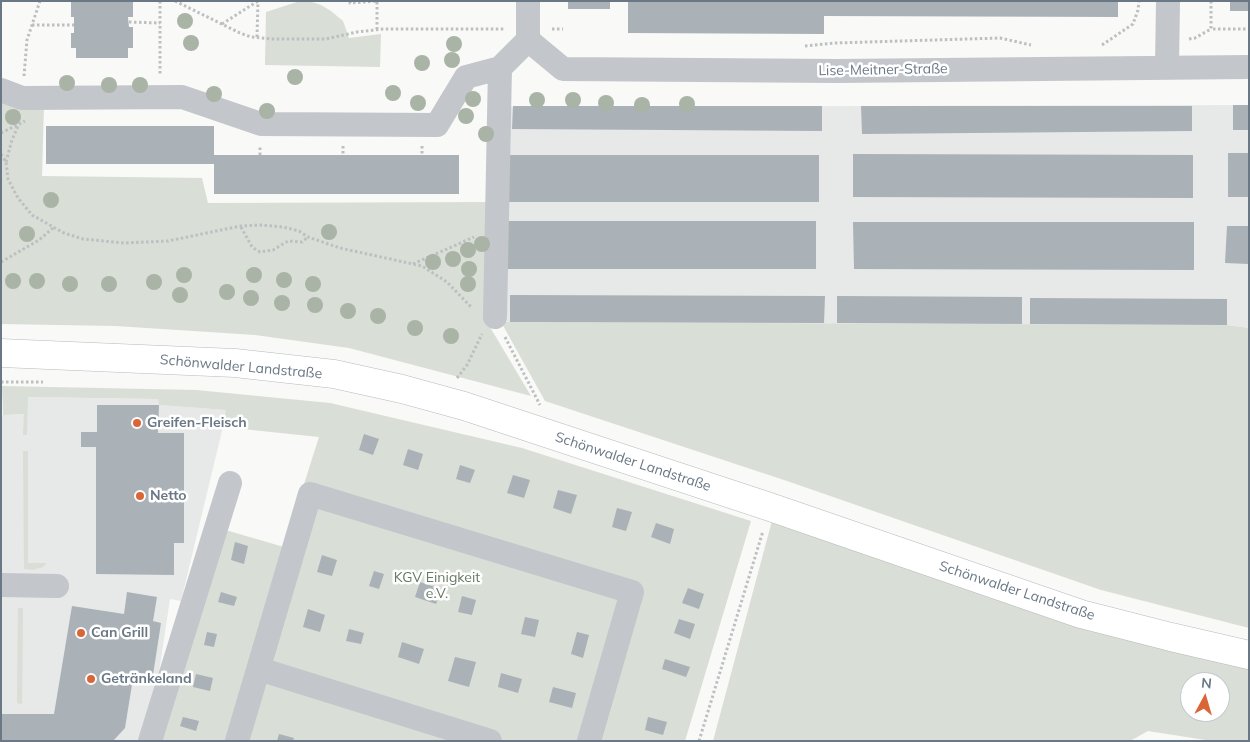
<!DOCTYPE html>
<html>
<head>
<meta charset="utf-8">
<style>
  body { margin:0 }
  #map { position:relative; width:1250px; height:742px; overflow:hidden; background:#f9f9f7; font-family:Mulish,sans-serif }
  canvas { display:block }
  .frame { position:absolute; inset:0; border:2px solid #6a7886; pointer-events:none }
  .north { position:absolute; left:1180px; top:672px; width:50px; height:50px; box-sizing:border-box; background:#fff; border:1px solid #c3c9cf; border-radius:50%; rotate:6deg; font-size:14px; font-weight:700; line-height:20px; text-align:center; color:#6a7886 }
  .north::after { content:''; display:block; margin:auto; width:18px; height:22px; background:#da6536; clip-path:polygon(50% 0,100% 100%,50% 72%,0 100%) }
</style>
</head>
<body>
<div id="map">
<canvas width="1250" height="742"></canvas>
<div class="frame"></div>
<div class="north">N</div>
</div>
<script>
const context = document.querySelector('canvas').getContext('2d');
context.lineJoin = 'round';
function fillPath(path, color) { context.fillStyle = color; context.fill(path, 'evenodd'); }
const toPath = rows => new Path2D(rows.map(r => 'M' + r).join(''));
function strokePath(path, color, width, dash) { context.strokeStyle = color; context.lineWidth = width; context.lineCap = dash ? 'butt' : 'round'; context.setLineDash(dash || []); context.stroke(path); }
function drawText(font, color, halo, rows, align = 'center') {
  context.font = font + ' Mulish,sans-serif'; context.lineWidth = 5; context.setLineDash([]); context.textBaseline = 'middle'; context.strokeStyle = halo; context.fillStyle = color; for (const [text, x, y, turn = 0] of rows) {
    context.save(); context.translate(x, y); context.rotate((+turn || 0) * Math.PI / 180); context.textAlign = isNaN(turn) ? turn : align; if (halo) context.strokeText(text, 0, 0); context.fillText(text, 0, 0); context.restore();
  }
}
fillPath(toPath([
  [1249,105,1249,328,1227,325,487,322,489,107],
  [27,397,158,399,159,405,227,410,181,601,170,599,157,686,145,732,136,741,1,741,1,415,27,414]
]), '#e7e8e8');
fillPath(toPath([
  [297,2,312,2,321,5,331,11,343,21,349,38,381,34,380,67,265,65,266,12],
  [1,101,44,105,42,176,202,178,208,203,488,202,487,322,531,396,349,348,255,335,116,326,1,324],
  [501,322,1227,325,1249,328,1249,628,1101,590,787,481,545,401],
  [2,386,196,390,330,403,522,448,751,521,685,741,159,741,222,529,284,547,319,437,223,427,226,410,159,405,158,399,28,397,27,435,23,435,24,414,3,415],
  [23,451,28,451,28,563,47,563,43,567,33,570,24,569],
  [773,517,1249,667,1249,741,1212,741,1148,731,1130,741,713,741],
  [1190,682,1220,682,1220,712,1190,712],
  [18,608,23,608,22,704,17,703]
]), '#d9ded6');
fillPath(toPath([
  [71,1,133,1,133,17,128,17,129,27,133,27,133,48,128,48,128,58,76,58,76,48,71,48,71,33,74,33,74,17,71,17],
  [568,1,610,1,610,9,568,9],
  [628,1,1118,1,1118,17,824,16,824,34,628,33],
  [1230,1,1249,1,1249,11,1230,11],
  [1233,105,1249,105,1249,130,1233,130],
  [513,106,822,106,822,131,512,129],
  [861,106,1192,106,1192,131,862,134],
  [46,126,214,126,214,155,459,155,459,194,214,194,214,164,46,164],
  [1228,153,1249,153,1249,197,1228,197],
  [853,154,1193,155,1193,198,853,197],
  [505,155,819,155,819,202,505,202],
  [505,221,816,221,816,269,505,269],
  [853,222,1194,222,1194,270,854,269],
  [1227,226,1249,226,1249,264,1225,263],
  [510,295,825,296,824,323,510,322],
  [837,296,1022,297,1022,324,837,323],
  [1030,298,1227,299,1227,325,1030,324],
  [97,405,159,405,158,433,184,433,184,543,174,543,174,575,96,574,96,447,81,447,81,432,97,432],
  [364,434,379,439,373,455,359,450],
  [408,449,423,454,418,470,403,465],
  [460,465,475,470,470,483,456,479],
  [513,475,530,480,524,498,507,493],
  [558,490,577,495,571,514,553,508],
  [617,508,632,512,626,531,612,527],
  [656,523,674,529,670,544,651,537],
  [235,542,248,546,244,564,231,560],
  [322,555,337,560,332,576,317,572],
  [374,571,384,574,379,589,369,586],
  [420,582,441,589,436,604,415,597],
  [688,588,704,594,699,609,682,603],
  [127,592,157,597,153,621,161,623,153,675,134,672,125,728,113,741,1,741,1,714,54,714,72,606,124,614],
  [221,592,237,597,234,606,218,602],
  [462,596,476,600,472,615,458,612],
  [308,609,325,615,320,632,303,627],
  [525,617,539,620,535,637,521,634],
  [679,619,695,624,690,639,674,633],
  [349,629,364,633,361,644,346,641],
  [207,632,217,634,214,647,204,645],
  [577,632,589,635,583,658,571,654],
  [402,642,424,649,419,664,398,657],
  [455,657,476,662,469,687,448,681],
  [665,659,690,667,686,677,662,669],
  [501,673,522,679,518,693,498,687],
  [196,674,213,678,210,691,193,687],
  [553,687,576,693,572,708,549,702],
  [183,717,199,721,196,731,180,726],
  [648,717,667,722,663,735,645,730],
  [279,734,294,738,293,741,277,741]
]), '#aab1b7');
const major = toPath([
  [1,353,235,363,334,374,402,389,464,406,770,507,1081,614,1171,637,1249,655]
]);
strokePath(major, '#b6babe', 29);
strokePath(toPath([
  [160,1,160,76],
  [175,1,240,33,251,37,271,39,326,39,357,32,383,29,505,29],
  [350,1,350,3,378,1],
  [1211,1,1211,29,1249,29],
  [377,2,377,29],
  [129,22,160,23],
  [222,24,258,1],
  [32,25,74,25],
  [552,29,563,29],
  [257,37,258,1],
  [1189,39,1195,38,1211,29],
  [1102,45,1133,24,1138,10,1139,1],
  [805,46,835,43,1000,38,1031,45],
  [24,76,27,40,40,1],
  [1,133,25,121],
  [343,146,343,155],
  [422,146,422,155],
  [1,154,6,162,8,179,18,198,32,215,64,233,83,239,124,243,168,241,241,226,260,225,283,227,299,231,308,237,340,248,422,266,447,282,472,308],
  [260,155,260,146],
  [6,162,12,140,18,126],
  [241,227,252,247,260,252,273,250,288,241,302,242,308,237],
  [1,262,39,240,53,228],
  [413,264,474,237],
  [505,337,540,405],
  [457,378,467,365,482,334],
  [1,382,43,382],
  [699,741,763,531]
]), '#bdbfc2', 3, [2.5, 2.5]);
strokePath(toPath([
  [528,1,528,40],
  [528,40,563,69,837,71,1249,67],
  [1167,66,1168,1],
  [1,90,22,98,182,97,261,124,437,125,466,77,500,68],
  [495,317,500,68,528,40],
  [1,585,57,586],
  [259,669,490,741],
  [150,741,230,483],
  [237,741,310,494,632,592,589,741]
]), '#c3c6ca', 24);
strokePath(major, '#fff', 28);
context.fillStyle = '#a9b3a6';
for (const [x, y] of [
  [185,21],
  [191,43],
  [454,44],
  [452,60],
  [422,63],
  [295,77],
  [67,83],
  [109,85],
  [140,85],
  [393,93],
  [214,94],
  [473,99],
  [537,100],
  [573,100],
  [418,103],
  [606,103],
  [687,104],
  [642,105],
  [267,111],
  [466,116],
  [13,117],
  [486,134],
  [51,200],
  [329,232],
  [27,234],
  [482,244],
  [468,250],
  [453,259],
  [433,262],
  [469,269],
  [184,275],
  [254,275],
  [284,280],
  [13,281],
  [37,281],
  [154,282],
  [70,284],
  [109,284],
  [313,284],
  [468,284],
  [227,292],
  [180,295],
  [251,298],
  [282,303],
  [315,305],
  [348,311],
  [378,316],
  [415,328],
  [451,336]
]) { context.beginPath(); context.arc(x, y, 8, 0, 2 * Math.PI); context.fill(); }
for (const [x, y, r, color] of [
  [137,423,5,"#da6536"],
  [140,496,5,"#da6536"],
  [81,633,5,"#da6536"],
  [91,679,5,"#da6536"]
]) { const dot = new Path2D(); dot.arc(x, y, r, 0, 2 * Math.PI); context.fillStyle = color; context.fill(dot); strokePath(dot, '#fff', 2); }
drawText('14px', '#6a7886', '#fff', [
  ["Lise-Meitner-Straße",883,70,-1],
  ["Schönwalder Landstraße",241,367,5],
  ["Schönwalder Landstraße",633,462,18],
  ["Schönwalder Landstraße",1017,591,18]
]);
drawText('bold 14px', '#6a7886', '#fff', [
  ["Greifen-Fleisch",147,423],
  ["Netto",150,496],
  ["Can Grill",91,633],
  ["Getränkeland",101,679]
], 'left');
drawText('14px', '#677964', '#fff', [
  ["KGV Einigkeit",437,578],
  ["e.V.",437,594]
]);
</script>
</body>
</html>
